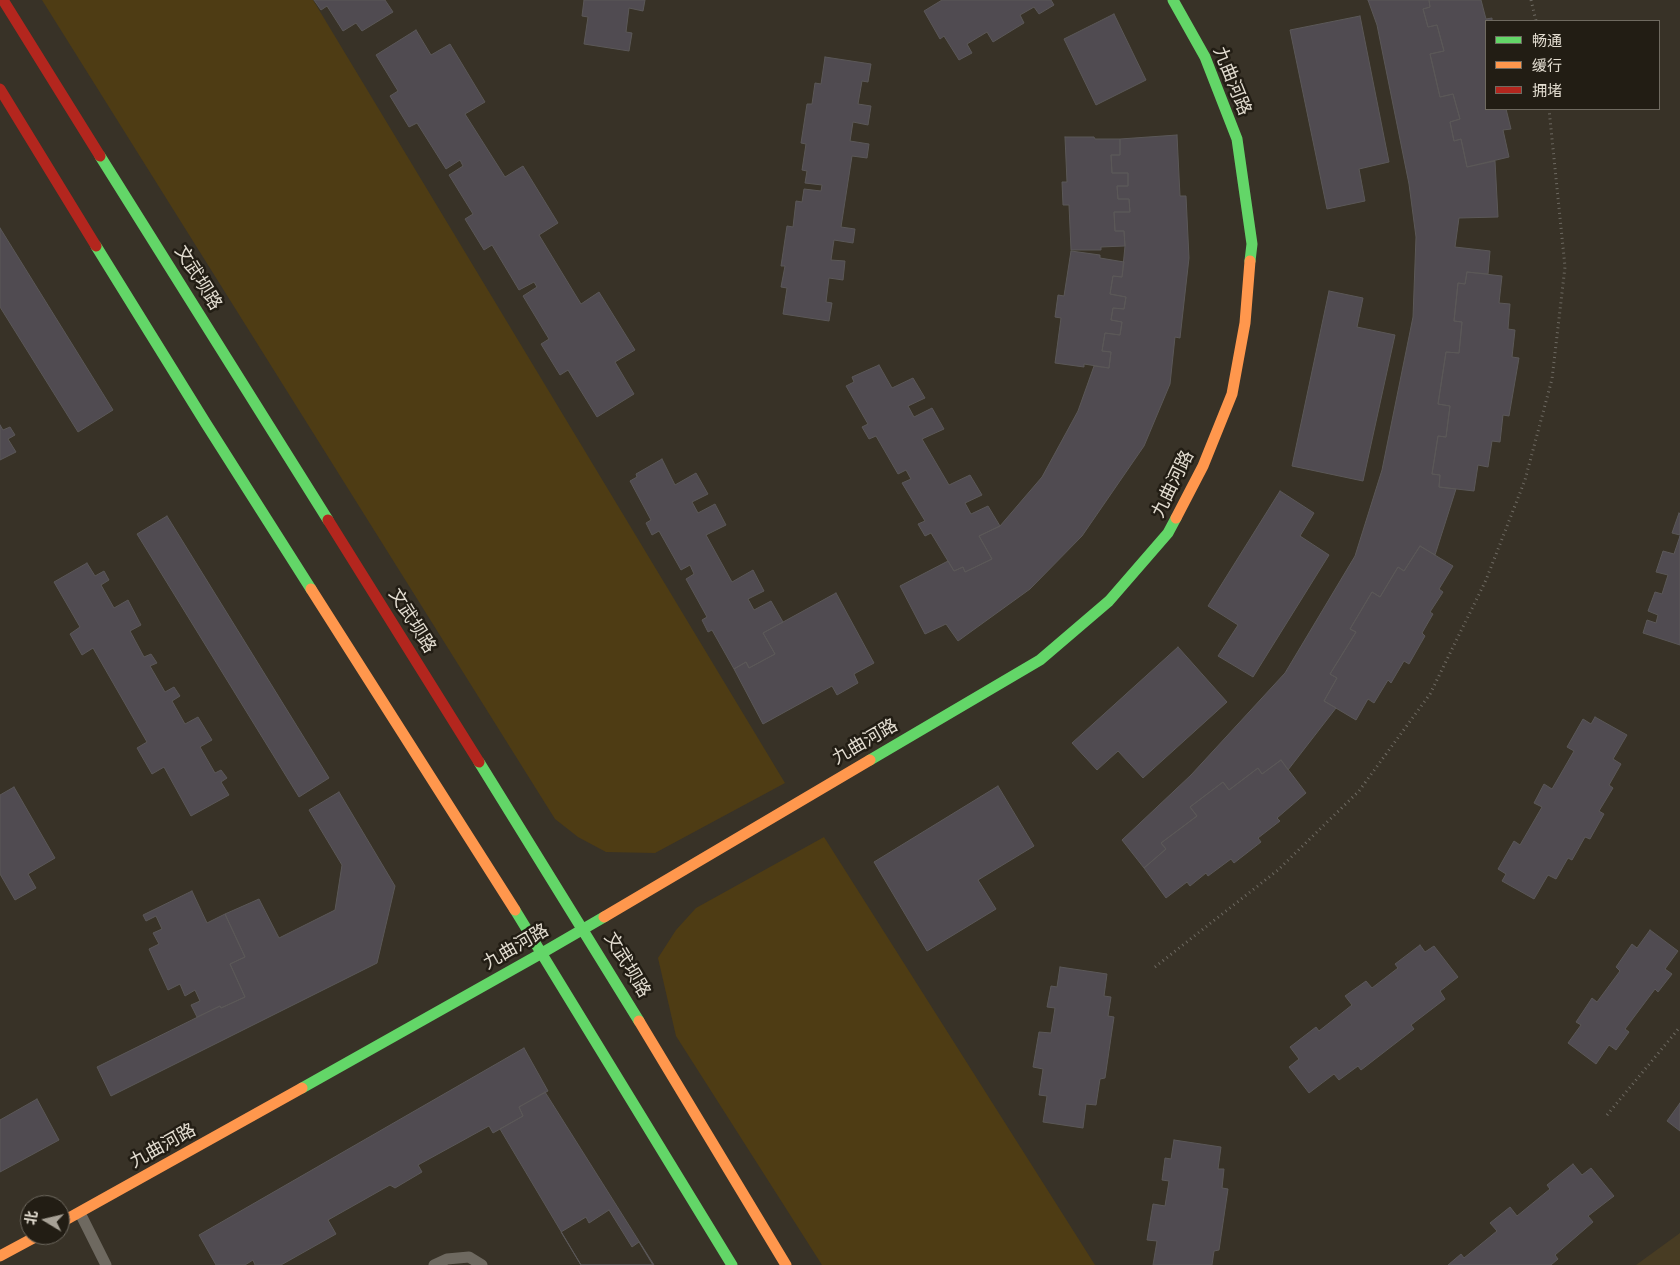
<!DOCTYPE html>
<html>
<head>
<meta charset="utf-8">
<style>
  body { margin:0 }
  #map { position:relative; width:1680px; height:1265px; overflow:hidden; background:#383227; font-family:Cabin,"Noto Sans SC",sans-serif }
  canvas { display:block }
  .legend { position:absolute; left:1485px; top:20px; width:175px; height:90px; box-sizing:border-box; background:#221d14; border:1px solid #6f6a60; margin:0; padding:6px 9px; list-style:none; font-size:15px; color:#e3ddd1 }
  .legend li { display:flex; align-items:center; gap:10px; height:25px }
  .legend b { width:25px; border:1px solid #6f6a60 }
  .north { position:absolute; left:20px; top:1195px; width:50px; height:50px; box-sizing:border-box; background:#221d14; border:1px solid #6f6a60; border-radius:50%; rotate:279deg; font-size:14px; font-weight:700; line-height:20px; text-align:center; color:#e3ddd1 }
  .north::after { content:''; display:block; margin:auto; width:18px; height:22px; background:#a7a196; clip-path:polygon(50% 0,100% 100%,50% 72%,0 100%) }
</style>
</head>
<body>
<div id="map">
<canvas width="1680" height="1265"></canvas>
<ul class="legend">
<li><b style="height:6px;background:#63d668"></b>畅通</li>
<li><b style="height:6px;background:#ff974d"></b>缓行</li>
<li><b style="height:6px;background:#b3261e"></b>拥堵</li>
</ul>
<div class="north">北</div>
</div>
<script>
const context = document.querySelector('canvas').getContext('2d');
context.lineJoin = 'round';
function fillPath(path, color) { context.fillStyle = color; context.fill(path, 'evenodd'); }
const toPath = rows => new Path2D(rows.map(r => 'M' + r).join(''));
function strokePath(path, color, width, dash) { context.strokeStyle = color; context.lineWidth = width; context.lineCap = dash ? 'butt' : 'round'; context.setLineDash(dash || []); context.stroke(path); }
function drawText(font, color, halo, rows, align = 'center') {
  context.font = font + ' Cabin,"Noto Sans SC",sans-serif'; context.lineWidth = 5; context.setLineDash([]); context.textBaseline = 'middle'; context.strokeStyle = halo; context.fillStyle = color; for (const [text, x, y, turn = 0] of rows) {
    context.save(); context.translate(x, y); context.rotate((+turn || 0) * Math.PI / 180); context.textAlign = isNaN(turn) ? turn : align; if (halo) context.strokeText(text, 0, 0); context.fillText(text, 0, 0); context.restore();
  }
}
fillPath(toPath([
  [1680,1233,1680,1265,1636,1265]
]), '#483c23');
fillPath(toPath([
  [42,0,313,0,785,783,655,853,606,852,578,837,555,819],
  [824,837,1095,1265,822,1265,676,1036,658,958,676,930,696,908]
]), '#4e3c14');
const building = toPath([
  [314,0,385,0,393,12,362,31,356,23,343,31,327,6,321,10,314,0],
  [584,0,645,0,643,11,629,8,626,32,632,33,629,51,584,44,588,17,582,16,584,0],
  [942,0,1051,0,1054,5,1039,14,1034,7,1020,15,1024,23,993,42,987,32,967,44,972,53,959,60,944,36,940,39,924,11,942,0],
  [1368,0,1429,0,1430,7,1423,9,1428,27,1437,25,1444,51,1430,54,1440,97,1453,94,1460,119,1450,122,1454,141,1461,139,1467,167,1495,161,1498,217,1459,218,1455,247,1490,251,1488,274,1467,272,1465,284,1458,283,1454,321,1462,322,1459,353,1446,352,1438,404,1450,406,1446,437,1438,436,1432,474,1440,475,1439,487,1456,489,1435,555,1420,546,1404,571,1398,567,1380,597,1372,592,1350,629,1356,632,1330,674,1337,678,1324,701,1336,708,1288,770,1281,760,1262,774,1258,768,1229,790,1223,782,1190,807,1197,816,1161,843,1166,849,1144,868,1122,840,1191,775,1285,673,1355,556,1382,470,1413,317,1416,237,1409,184,1377,25,1368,0],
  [1429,0,1481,0,1486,19,1492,18,1492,21,1486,21,1486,109,1506,109,1511,129,1503,130,1509,157,1467,167,1461,139,1454,141,1450,122,1460,119,1453,94,1440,97,1430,54,1444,51,1437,25,1428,27,1423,9,1430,7,1429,0],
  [1114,14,1146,80,1096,105,1064,39,1114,14],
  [1360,16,1389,162,1359,169,1365,201,1327,209,1290,30,1360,16],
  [416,30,431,55,450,44,485,102,465,114,505,177,523,166,558,223,539,235,581,304,599,292,635,350,615,362,634,394,597,417,568,370,560,375,541,344,549,339,523,296,537,287,534,282,519,290,492,245,484,250,465,219,473,214,449,175,463,166,460,160,446,169,417,123,409,127,390,96,398,91,376,55,416,30],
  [825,57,871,64,868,82,862,81,858,104,871,106,868,125,853,122,850,141,869,144,867,158,852,156,841,227,855,229,853,243,834,240,831,260,845,261,843,280,829,278,826,302,832,303,829,321,783,314,787,288,781,287,785,266,781,266,787,226,793,227,796,201,802,202,804,189,821,191,822,185,805,183,807,171,802,170,806,144,801,143,807,104,812,104,815,83,821,84,825,57],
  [1177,135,1180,196,1186,196,1189,258,1180,338,1175,337,1170,384,1144,446,1082,536,1030,589,958,641,946,624,925,634,900,586,948,561,954,571,963,567,965,572,992,559,979,536,1000,526,1042,477,1078,411,1094,366,1109,368,1111,352,1102,351,1105,333,1120,335,1122,322,1111,320,1113,308,1124,309,1126,297,1110,294,1113,276,1122,277,1125,246,1124,231,1115,231,1114,212,1130,212,1129,199,1118,199,1117,186,1128,186,1128,173,1112,173,1111,155,1120,155,1120,139,1177,135],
  [1065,137,1094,137,1095,139,1120,139,1120,155,1111,155,1112,173,1128,173,1128,186,1117,186,1118,199,1129,199,1130,212,1114,212,1115,231,1124,231,1125,246,1101,247,1101,250,1071,250,1069,205,1063,205,1062,182,1067,182,1065,137],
  [0,228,113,410,78,432,0,307,0,228],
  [1071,251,1100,255,1100,258,1124,262,1122,277,1113,276,1110,294,1126,297,1124,309,1113,308,1111,320,1122,322,1120,335,1105,333,1102,351,1111,352,1109,368,1084,364,1084,367,1055,363,1061,318,1055,317,1058,295,1064,296,1071,251],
  [1467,272,1502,276,1499,303,1510,304,1508,329,1515,330,1512,357,1519,358,1509,416,1503,415,1500,442,1492,441,1488,467,1478,465,1474,491,1439,487,1440,475,1432,474,1438,436,1446,437,1450,406,1438,404,1446,352,1459,353,1462,322,1454,321,1458,283,1465,284,1467,272],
  [1329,291,1363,298,1357,327,1395,335,1363,481,1292,466,1329,291],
  [879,365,892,388,913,378,925,398,908,406,914,417,932,408,944,429,922,439,949,485,970,475,982,495,965,503,971,514,988,506,1000,526,979,536,992,559,965,572,963,567,954,571,931,533,925,536,918,524,925,521,902,483,911,479,906,470,898,474,876,436,869,439,862,427,868,424,846,386,854,382,852,377,879,365],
  [0,425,3,430,10,427,15,435,8,439,16,452,0,460,0,425],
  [662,459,675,485,696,473,708,494,692,502,698,513,715,504,726,525,706,535,732,582,753,570,764,591,748,599,754,610,771,601,783,622,763,633,775,654,749,668,746,662,734,669,712,630,708,632,702,620,707,617,686,579,694,574,690,565,681,570,659,531,652,535,646,523,651,520,630,481,637,477,636,474,662,459],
  [1280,491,1314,513,1300,536,1329,555,1253,677,1218,656,1238,625,1208,606,1280,491],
  [1679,513,1680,514,1680,535,1672,533,1679,513],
  [167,516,329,778,299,797,137,534,167,516],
  [1680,536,1680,645,1643,633,1647,620,1656,623,1658,615,1648,611,1655,592,1662,594,1668,575,1656,572,1663,551,1674,554,1680,536],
  [1420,546,1453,566,1439,589,1443,592,1430,612,1433,614,1422,633,1425,636,1409,664,1404,661,1391,683,1388,680,1374,703,1368,699,1356,720,1324,701,1337,678,1330,674,1356,632,1350,629,1372,592,1380,597,1398,567,1404,571,1420,546],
  [87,563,95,576,104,571,109,580,101,585,114,608,128,600,141,625,130,631,144,657,151,654,157,663,150,666,165,692,174,687,180,696,172,701,185,724,198,717,212,740,200,747,215,773,221,770,227,778,221,782,229,795,191,816,164,767,152,774,137,748,147,742,93,648,82,655,70,634,80,627,54,582,87,563],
  [836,593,874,663,854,674,858,683,837,695,832,686,763,724,734,669,746,662,749,668,775,654,763,633,836,593],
  [1178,647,1227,702,1143,778,1118,751,1097,770,1072,743,1178,647],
  [1595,717,1627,735,1613,759,1621,764,1609,785,1613,788,1599,811,1604,814,1590,839,1585,837,1572,860,1568,858,1556,879,1548,875,1534,899,1502,881,1506,874,1498,869,1514,841,1520,845,1542,807,1534,803,1544,784,1552,789,1574,751,1567,747,1583,719,1591,724,1595,717],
  [1281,760,1306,793,1277,818,1280,821,1258,838,1261,842,1234,863,1231,859,1208,876,1206,873,1190,886,1187,882,1166,898,1144,868,1166,849,1161,843,1197,816,1190,807,1223,782,1229,790,1258,768,1262,774,1281,760],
  [998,786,1034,846,978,880,996,909,927,951,874,862,998,786],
  [14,787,55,858,28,874,36,888,15,900,0,874,0,795,14,787],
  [339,792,395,886,377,963,111,1096,97,1067,220,1006,221,1008,245,997,230,964,245,957,225,914,259,899,279,938,335,910,342,865,309,810,339,792],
  [192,891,207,923,225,914,245,957,230,964,245,997,221,1008,220,1006,197,1017,191,1005,200,1001,195,990,185,996,180,984,168,990,149,949,159,944,153,933,162,929,156,916,146,921,143,915,192,891],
  [1650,930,1678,951,1665,969,1672,974,1658,992,1655,989,1625,1029,1629,1032,1616,1050,1609,1045,1596,1064,1568,1043,1581,1025,1576,1022,1592,998,1597,1002,1620,971,1616,967,1632,944,1637,948,1650,930],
  [1420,945,1425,952,1434,946,1458,977,1440,991,1445,999,1411,1025,1414,1029,1361,1070,1358,1066,1339,1080,1334,1074,1309,1093,1289,1067,1299,1059,1290,1047,1316,1027,1319,1031,1352,1005,1345,996,1366,981,1372,988,1398,968,1395,964,1420,945],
  [1060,967,1107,974,1104,996,1111,997,1108,1016,1114,1017,1105,1078,1100,1079,1096,1105,1086,1104,1083,1128,1043,1122,1047,1096,1039,1095,1043,1069,1033,1067,1039,1032,1051,1033,1055,1008,1047,1007,1051,986,1057,987,1060,967],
  [524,1048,548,1091,519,1107,523,1116,493,1133,489,1126,418,1165,422,1172,395,1188,390,1185,328,1220,336,1234,281,1265,255,1265,253,1260,245,1265,216,1265,199,1235,524,1048],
  [545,1092,654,1265,581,1265,500,1129,523,1116,519,1107,545,1092],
  [37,1099,59,1140,0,1172,0,1120,37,1099],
  [1680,1103,1680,1131,1667,1121,1680,1103],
  [1174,1140,1221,1147,1218,1169,1224,1169,1222,1188,1228,1189,1219,1250,1214,1251,1212,1265,1153,1265,1157,1241,1147,1240,1153,1204,1165,1206,1169,1181,1162,1180,1165,1158,1171,1159,1174,1140],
  [1573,1164,1582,1175,1591,1168,1614,1196,1588,1216,1593,1222,1555,1255,1558,1259,1551,1265,1448,1265,1461,1254,1464,1258,1497,1231,1490,1223,1510,1207,1517,1216,1550,1189,1547,1185,1573,1164],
  [609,1210,632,1247,639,1242,653,1265,581,1265,561,1232,586,1217,589,1223,609,1210]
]);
fillPath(building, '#504b51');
strokePath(building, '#5b5858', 1);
strokePath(toPath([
  [1531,0,1536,21],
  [1155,967,1278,870,1359,791,1430,694,1486,580,1525,480,1552,379,1565,267,1549,109],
  [1607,1115,1680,1027]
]), '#6e6a62', 3, [1, 4]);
strokePath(toPath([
  [80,1213,106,1265],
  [434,1265,447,1259,469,1257,482,1265]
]), '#6e6960', 11);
strokePath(toPath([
  [1173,0,1205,57,1237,139,1252,244,1250,261],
  [100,156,328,520],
  [96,246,205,422,311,589],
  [870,760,1040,660,1109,601,1168,533,1176,518],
  [479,762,639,1021],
  [515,910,732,1265],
  [302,1088,542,953,604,917]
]), '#63d668', 11);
strokePath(toPath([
  [1176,518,1203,466,1232,394,1245,323,1250,261],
  [311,589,515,910],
  [604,917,870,760],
  [639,1021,786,1265],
  [60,1223,302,1088],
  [0,1256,39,1235]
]), '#ff974d', 11);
strokePath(toPath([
  [3,0,100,156],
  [0,89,96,246],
  [328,520,479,762]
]), '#b3261e', 11);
drawText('18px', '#e3ddd1', '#221d14', [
  ["九曲河路",1232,81,68],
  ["文武坝路",198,278,58],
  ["九曲河路",1173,484,-64],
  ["文武坝路",412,621,58],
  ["九曲河路",865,742,-30],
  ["九曲河路",516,947,-30],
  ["文武坝路",627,965,59],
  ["九曲河路",163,1146,-29]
]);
</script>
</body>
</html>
